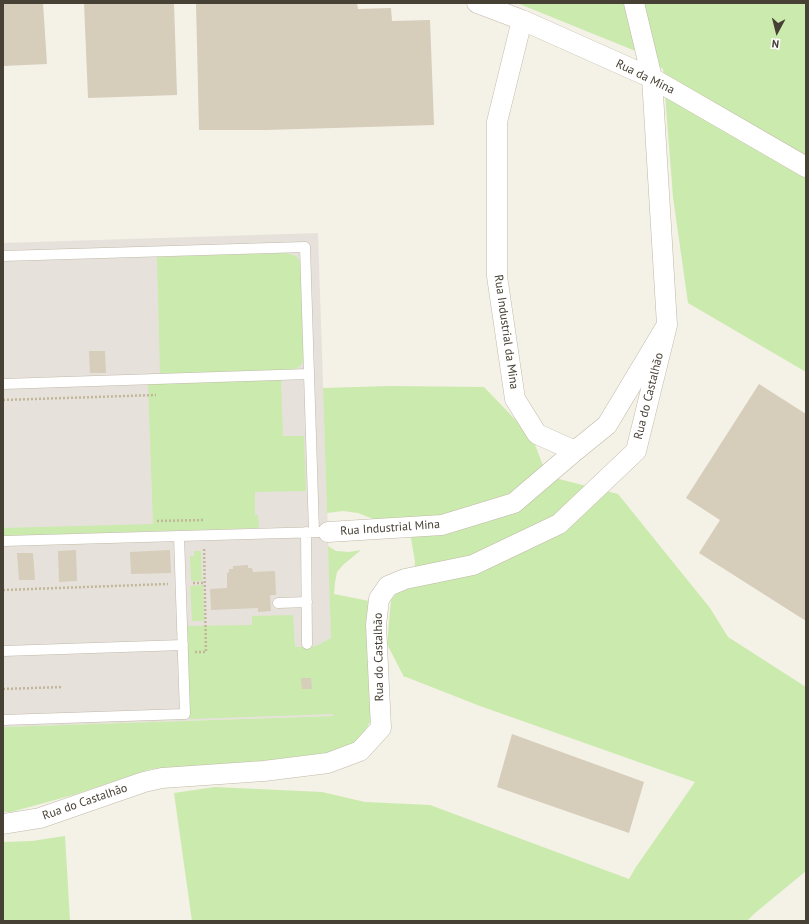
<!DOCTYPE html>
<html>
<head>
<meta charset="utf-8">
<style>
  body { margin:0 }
  #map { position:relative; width:809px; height:924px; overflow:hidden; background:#f4f1e6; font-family:"PT Sans",sans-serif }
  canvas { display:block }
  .frame { position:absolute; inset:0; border:4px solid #474135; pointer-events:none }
  .north { position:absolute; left:757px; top:12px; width:40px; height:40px; -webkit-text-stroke:3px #fff; paint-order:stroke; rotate:187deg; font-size:11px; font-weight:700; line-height:16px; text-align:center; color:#474135 }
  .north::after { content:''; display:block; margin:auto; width:14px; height:18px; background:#474135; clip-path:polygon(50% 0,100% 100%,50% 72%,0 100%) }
</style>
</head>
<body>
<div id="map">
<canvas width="809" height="924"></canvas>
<div class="frame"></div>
<div class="north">N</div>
</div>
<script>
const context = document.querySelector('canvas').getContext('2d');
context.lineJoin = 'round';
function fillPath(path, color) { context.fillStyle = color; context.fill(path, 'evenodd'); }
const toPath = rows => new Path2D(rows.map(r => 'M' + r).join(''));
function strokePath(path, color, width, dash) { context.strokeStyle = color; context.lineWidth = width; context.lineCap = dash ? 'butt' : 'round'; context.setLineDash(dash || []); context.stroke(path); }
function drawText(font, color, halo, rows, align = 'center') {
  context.font = font + ' "PT Sans",sans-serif'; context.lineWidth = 3.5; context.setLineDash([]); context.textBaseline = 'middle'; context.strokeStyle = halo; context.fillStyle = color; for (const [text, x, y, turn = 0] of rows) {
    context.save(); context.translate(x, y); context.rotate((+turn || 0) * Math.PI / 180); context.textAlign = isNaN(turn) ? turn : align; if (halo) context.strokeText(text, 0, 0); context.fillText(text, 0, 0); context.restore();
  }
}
fillPath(toPath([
  [318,233,334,716,3,727,3,243]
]), '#e6e2db');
fillPath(toPath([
  [517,3,806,3,806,372,688,303,673,197,663,69,638,52],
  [285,253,290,254,296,256,300,261,302,266,304,354,304,360,301,365,297,368,292,370,160,374,157,257],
  [281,380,283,436,304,436,306,491,255,492,255,515,258,515,259,528,3,536,3,528,153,524,148,384],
  [390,386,484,387,532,437,547,476,618,494,710,608,728,637,806,687,806,871,755,913,747,921,192,921,174,793,215,787,322,792,365,802,430,805,629,879,636,867,695,782,480,706,406,677,404,677,387,644,391,600,396,594,404,590,413,587,415,562,411,538,412,522,381,522,358,513,343,511,327,513,323,388],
  [328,546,336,551,349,552,361,550,343,565,337,572,335,582,334,594,369,601,371,707,370,722,363,734,351,745,320,757,151,769,73,795,11,812,3,812,3,727,333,716,333,714,190,719,187,626,252,625,252,616,293,615,295,647,316,646,331,638],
  [194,551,201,551,202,581,191,581,190,556,194,556],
  [203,585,204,621,192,621,190,586],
  [65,836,70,921,3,921,3,842,32,841]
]), '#cbeaad');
fillPath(toPath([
  [3,3,43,3,47,64,3,66],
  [84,3,174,3,177,95,88,98],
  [196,3,357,3,358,9,391,8,392,21,430,20,434,125,265,130,199,130],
  [89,351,105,351,106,373,90,373],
  [759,384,806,414,806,621,699,553,720,520,686,498],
  [76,550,77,581,59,582,58,551],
  [170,550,171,573,131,574,130,552],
  [17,553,33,553,35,580,19,580],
  [248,565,248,568,252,568,253,572,275,571,276,595,270,595,271,611,258,612,258,608,211,610,210,589,227,588,227,573,229,572,229,569,233,569,233,566],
  [301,678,311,678,312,689,302,689],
  [512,734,644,782,629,833,497,787]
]), '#d6cdbb');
const lane = toPath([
  [3,256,305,247,314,532],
  [3,384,309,374],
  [306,532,307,644],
  [3,541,321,532],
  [278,603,307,602],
  [3,651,183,645],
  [3,720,185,714,179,536]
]);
const street = toPath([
  [477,3,522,20,652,78,806,167],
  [522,20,497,122,497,276,515,399,537,434,575,451,607,425,667,325,652,78,634,3],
  [328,532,442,525,514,503,575,451],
  [3,824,40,818,144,782,162,778,264,771,328,763,360,751,381,728,376,625,379,599,388,586,405,579,473,565,559,524,636,451,667,325]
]);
strokePath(lane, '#c0b9a8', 11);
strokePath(street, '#c0b9a8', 21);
strokePath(toPath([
  [3,400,156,395],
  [157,521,203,520,203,522],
  [193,583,205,583],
  [3,590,168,584],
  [195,652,206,652,204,547],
  [3,689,63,687]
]), '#c2b699', 2.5, [2, 2]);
strokePath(lane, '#fff', 10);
strokePath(street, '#fff', 20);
drawText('12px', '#474135', '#fff', [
  ["Rua da Mina",645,77,26],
  ["Rua Industrial da Mina",506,332,82],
  ["Rua do Castalhão",649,396,-76],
  ["Rua Industrial Mina",390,528,-4],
  ["Rua do Castalhão",379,657,-91],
  ["Rua do Castalhão",85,802,-19]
]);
</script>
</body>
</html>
